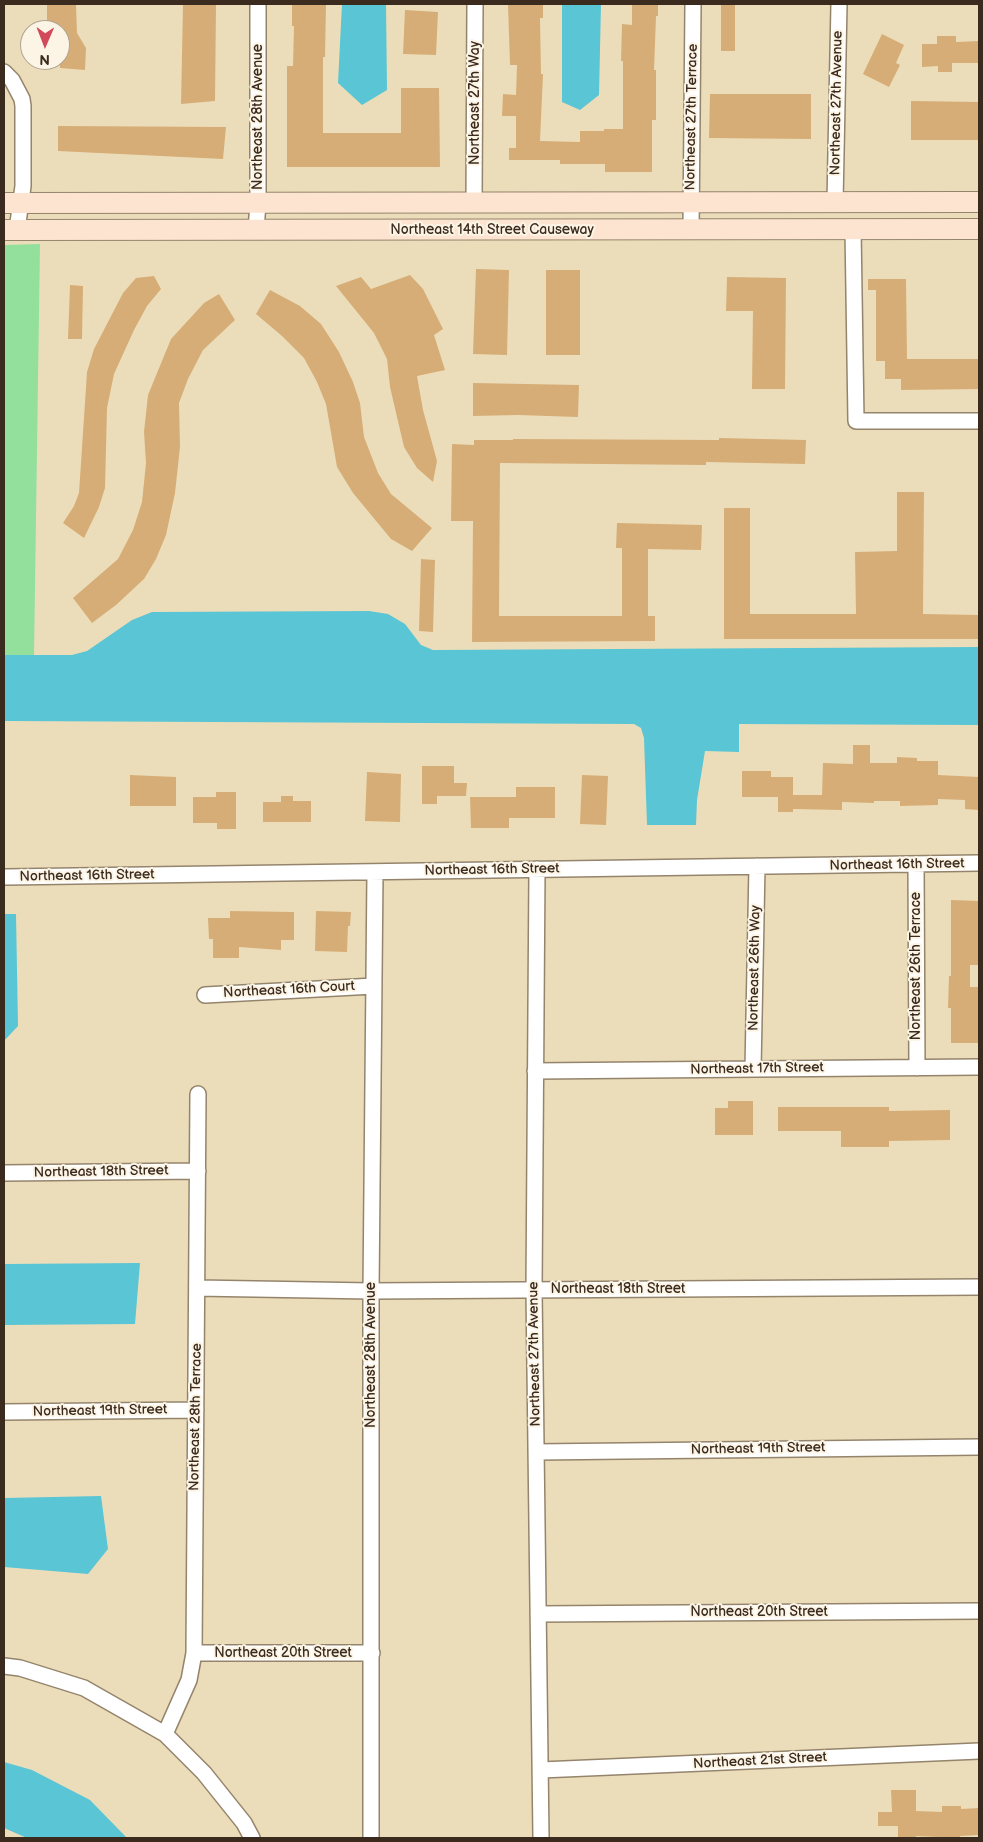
<!DOCTYPE html>
<html>
<head>
<meta charset="utf-8">
<style>
  body { margin:0 }
  #map { position:relative; width:983px; height:1842px; overflow:hidden; background:#ecddba; font-family:"Balsamiq Sans",sans-serif }
  canvas { display:block }
  .frame { position:absolute; inset:0; border:5px solid #3b2a1e; pointer-events:none }
  .north { position:absolute; left:20px; top:20px; width:50px; height:50px; box-sizing:border-box; background:#fcf5e5; border:1px solid #afa495; border-radius:50%; rotate:181deg; font-size:14px; font-weight:700; line-height:20px; text-align:center; color:#3b2a1e }
  .north::after { content:''; display:block; margin:auto; width:18px; height:22px; background:#d1495b; clip-path:polygon(50% 0,100% 100%,50% 72%,0 100%) }
</style>
</head>
<body>
<div id="map">
<canvas width="983" height="1842"></canvas>
<div class="frame"></div>
<div class="north">N</div>
</div>
<script>
const context = document.querySelector('canvas').getContext('2d');
context.lineJoin = 'round';
function fillPath(path, color) { context.fillStyle = color; context.fill(path, 'evenodd'); }
const toPath = rows => new Path2D(rows.map(r => 'M' + r).join(''));
function strokePath(path, color, width, dash) { context.strokeStyle = color; context.lineWidth = width; context.lineCap = dash ? 'butt' : 'round'; context.setLineDash(dash || []); context.stroke(path); }
function drawText(font, color, halo, rows, align = 'center') {
  context.font = font + ' "Balsamiq Sans",sans-serif'; context.lineWidth = 4; context.setLineDash([]); context.textBaseline = 'middle'; context.strokeStyle = halo; context.fillStyle = color; for (const [text, x, y, turn = 0] of rows) {
    context.save(); context.translate(x, y); context.rotate((+turn || 0) * Math.PI / 180); context.textAlign = isNaN(turn) ? turn : align; if (halo) context.strokeText(text, 0, 0); context.fillText(text, 0, 0); context.restore();
  }
}
fillPath(toPath([
  [40,244,34,655,4,655,4,245]
]), '#93e09d');
fillPath(toPath([
  [342,4,386,4,387,90,362,105,338,83],
  [562,4,601,4,599,95,580,110,562,102],
  [369,611,388,614,405,624,421,645,433,650,979,647,979,725,739,724,739,752,705,751,697,800,696,825,647,825,644,738,641,728,634,724,4,721,4,655,72,655,87,651,132,620,152,612],
  [4,914,16,914,18,1026,4,1041],
  [140,1263,135,1324,4,1325,4,1264],
  [101,1496,108,1549,88,1574,4,1567,4,1498],
  [4,1762,32,1770,90,1800,127,1838,27,1838,4,1828]
]), '#5ac5d4');
fillPath(toPath([
  [47,4,76,4,77,33,86,48,85,70,60,68,60,30,47,30],
  [183,4,216,4,215,101,181,104],
  [292,4,326,4,325,57,323,57,323,133,401,133,401,88,439,88,440,167,287,167,287,66,293,66,294,26,292,26],
  [508,4,543,4,543,18,540,18,541,74,543,74,540,141,580,142,580,131,604,131,604,129,623,129,623,61,621,61,622,24,632,25,632,4,658,4,658,16,656,16,654,70,656,70,656,120,652,120,652,172,605,172,605,164,560,164,560,160,509,160,509,148,516,148,516,116,502,116,503,94,516,95,517,65,510,65],
  [721,4,735,4,735,51,721,51],
  [405,10,438,12,436,55,403,54],
  [882,34,904,45,896,63,900,65,889,87,863,74],
  [937,36,956,36,956,42,979,41,979,63,952,63,952,72,938,72,938,66,922,67,922,44,937,44],
  [710,94,811,94,811,139,709,138],
  [911,101,979,102,979,140,911,140],
  [58,126,226,127,223,159,58,151],
  [476,269,509,270,507,355,473,354],
  [546,270,580,270,580,355,546,355],
  [410,275,423,289,443,329,434,335,445,370,417,376,423,410,437,461,433,482,417,468,404,447,390,387,387,359,374,333,336,286,361,277,371,289],
  [154,276,161,289,147,306,134,330,114,374,107,408,105,488,99,507,84,538,63,523,74,506,79,493,87,372,94,349,123,293,136,278],
  [727,277,786,278,785,389,752,389,753,311,726,311],
  [868,279,906,279,907,359,979,359,979,389,901,390,901,379,885,379,885,361,876,361,876,290,868,290],
  [70,285,83,286,82,339,68,339],
  [270,290,300,306,321,324,339,352,353,382,360,403,364,437,378,473,391,494,432,528,412,551,391,539,353,493,337,467,326,404,317,382,304,358,282,336,256,314],
  [219,294,235,320,203,350,188,379,179,403,180,447,175,493,166,535,156,559,144,579,116,605,92,623,73,598,118,559,133,530,142,502,146,463,144,432,148,395,171,339,204,303],
  [473,383,579,385,578,417,518,415,473,416],
  [719,438,806,440,805,464,706,462,706,465,500,463,499,616,622,616,622,548,616,548,617,523,702,525,701,550,648,549,648,616,655,616,655,641,472,642,473,521,451,521,452,444,474,445,474,440,513,440,513,439,719,440],
  [897,492,924,492,923,614,979,615,979,639,724,639,724,508,750,508,750,614,856,614,855,552,897,551],
  [421,559,435,560,433,632,419,631],
  [853,745,870,745,870,763,897,763,897,757,917,758,917,761,938,761,938,775,979,777,979,810,965,809,965,800,938,799,938,805,900,806,900,801,874,801,874,803,842,802,842,810,793,809,793,812,778,812,778,797,742,797,742,771,771,771,771,777,793,777,793,795,822,795,823,763,853,764],
  [422,766,454,766,454,783,467,783,466,796,437,796,437,804,422,804],
  [367,772,401,774,400,822,365,821],
  [130,775,176,777,176,806,130,806],
  [582,775,608,776,606,825,580,824],
  [516,787,555,787,555,818,509,818,509,828,471,828,470,797,516,797],
  [216,792,236,792,236,829,217,829,217,823,193,823,193,797,216,797],
  [281,796,293,796,293,801,311,801,311,822,263,822,263,802,281,802],
  [951,900,979,901,979,965,970,965,970,987,978,987,979,1043,951,1043,951,1008,948,1008,949,976,951,976],
  [230,911,294,912,294,940,281,940,281,950,239,947,239,958,213,958,213,939,209,939,208,918,230,918],
  [316,911,351,912,350,926,348,926,347,952,315,951],
  [728,1101,753,1101,753,1135,715,1135,715,1108,728,1108],
  [778,1107,889,1107,889,1111,950,1110,950,1140,889,1141,889,1147,841,1147,841,1131,778,1131],
  [891,1790,916,1790,916,1811,942,1812,942,1806,961,1806,961,1809,979,1808,979,1835,960,1836,960,1838,916,1836,916,1838,898,1838,898,1826,878,1826,878,1812,892,1812]
]), '#d6ad76');
const street = toPath([
  [4,72,12,80,22,99,23,106,23,186,17,230],
  [835,202,839,4],
  [474,203,475,4],
  [853,229,856,421,979,421],
  [256,230,258,203,258,4],
  [691,230,693,4],
  [916,864,917,1068],
  [537,869,534,1290,541,1838],
  [6,877,979,863],
  [205,995,374,986],
  [753,1069,757,866],
  [535,1071,979,1067],
  [4,1173,198,1171],
  [197,1288,371,1291,979,1287],
  [4,1412,196,1410],
  [536,1452,979,1447],
  [538,1614,979,1611],
  [194,1653,372,1653],
  [4,1666,20,1668,84,1688,165,1734,204,1773,244,1823,252,1838],
  [165,1734,189,1680,194,1653,198,1094],
  [541,1770,979,1751],
  [371,1838,371,1291,375,872]
]);
const secondary = toPath([
  [4,203,979,202],
  [4,230,979,229]
]);
strokePath(street, '#94846c', 18);
strokePath(secondary, '#94846c', 22);
strokePath(street, '#fff', 15);
strokePath(secondary, '#fde4d1', 20);
drawText('14px', '#3b2a1e', '#fcf5e5', [
  ["Northeast 27th Way",475,103,-90],
  ["Northeast 27th Avenue",837,103,-89],
  ["Northeast 28th Avenue",258,117,-90],
  ["Northeast 27th Terrace",692,117,-89],
  ["Northeast 14th Street Causeway",492,230],
  ["Northeast 16th Street",897,865,-1],
  ["Northeast 16th Street",492,870,-1],
  ["Northeast 16th Street",87,876,-1],
  ["Northeast 26th Terrace",916,966,-90],
  ["Northeast 26th Way",755,968,-89],
  ["Northeast 16th Court",289,990,-3],
  ["Northeast 17th Street",757,1069,-1],
  ["Northeast 18th Street",101,1172,-1],
  ["Northeast 18th Street",618,1289],
  ["Northeast 27th Avenue",535,1354,-91],
  ["Northeast 28th Avenue",371,1355,-90],
  ["Northeast 19th Street",100,1411,-1],
  ["Northeast 28th Terrace",196,1417,-89],
  ["Northeast 19th Street",758,1449,-1],
  ["Northeast 20th Street",759,1612],
  ["Northeast 20th Street",283,1653],
  ["Northeast 21st Street",760,1761,-3]
]);
</script>
</body>
</html>
